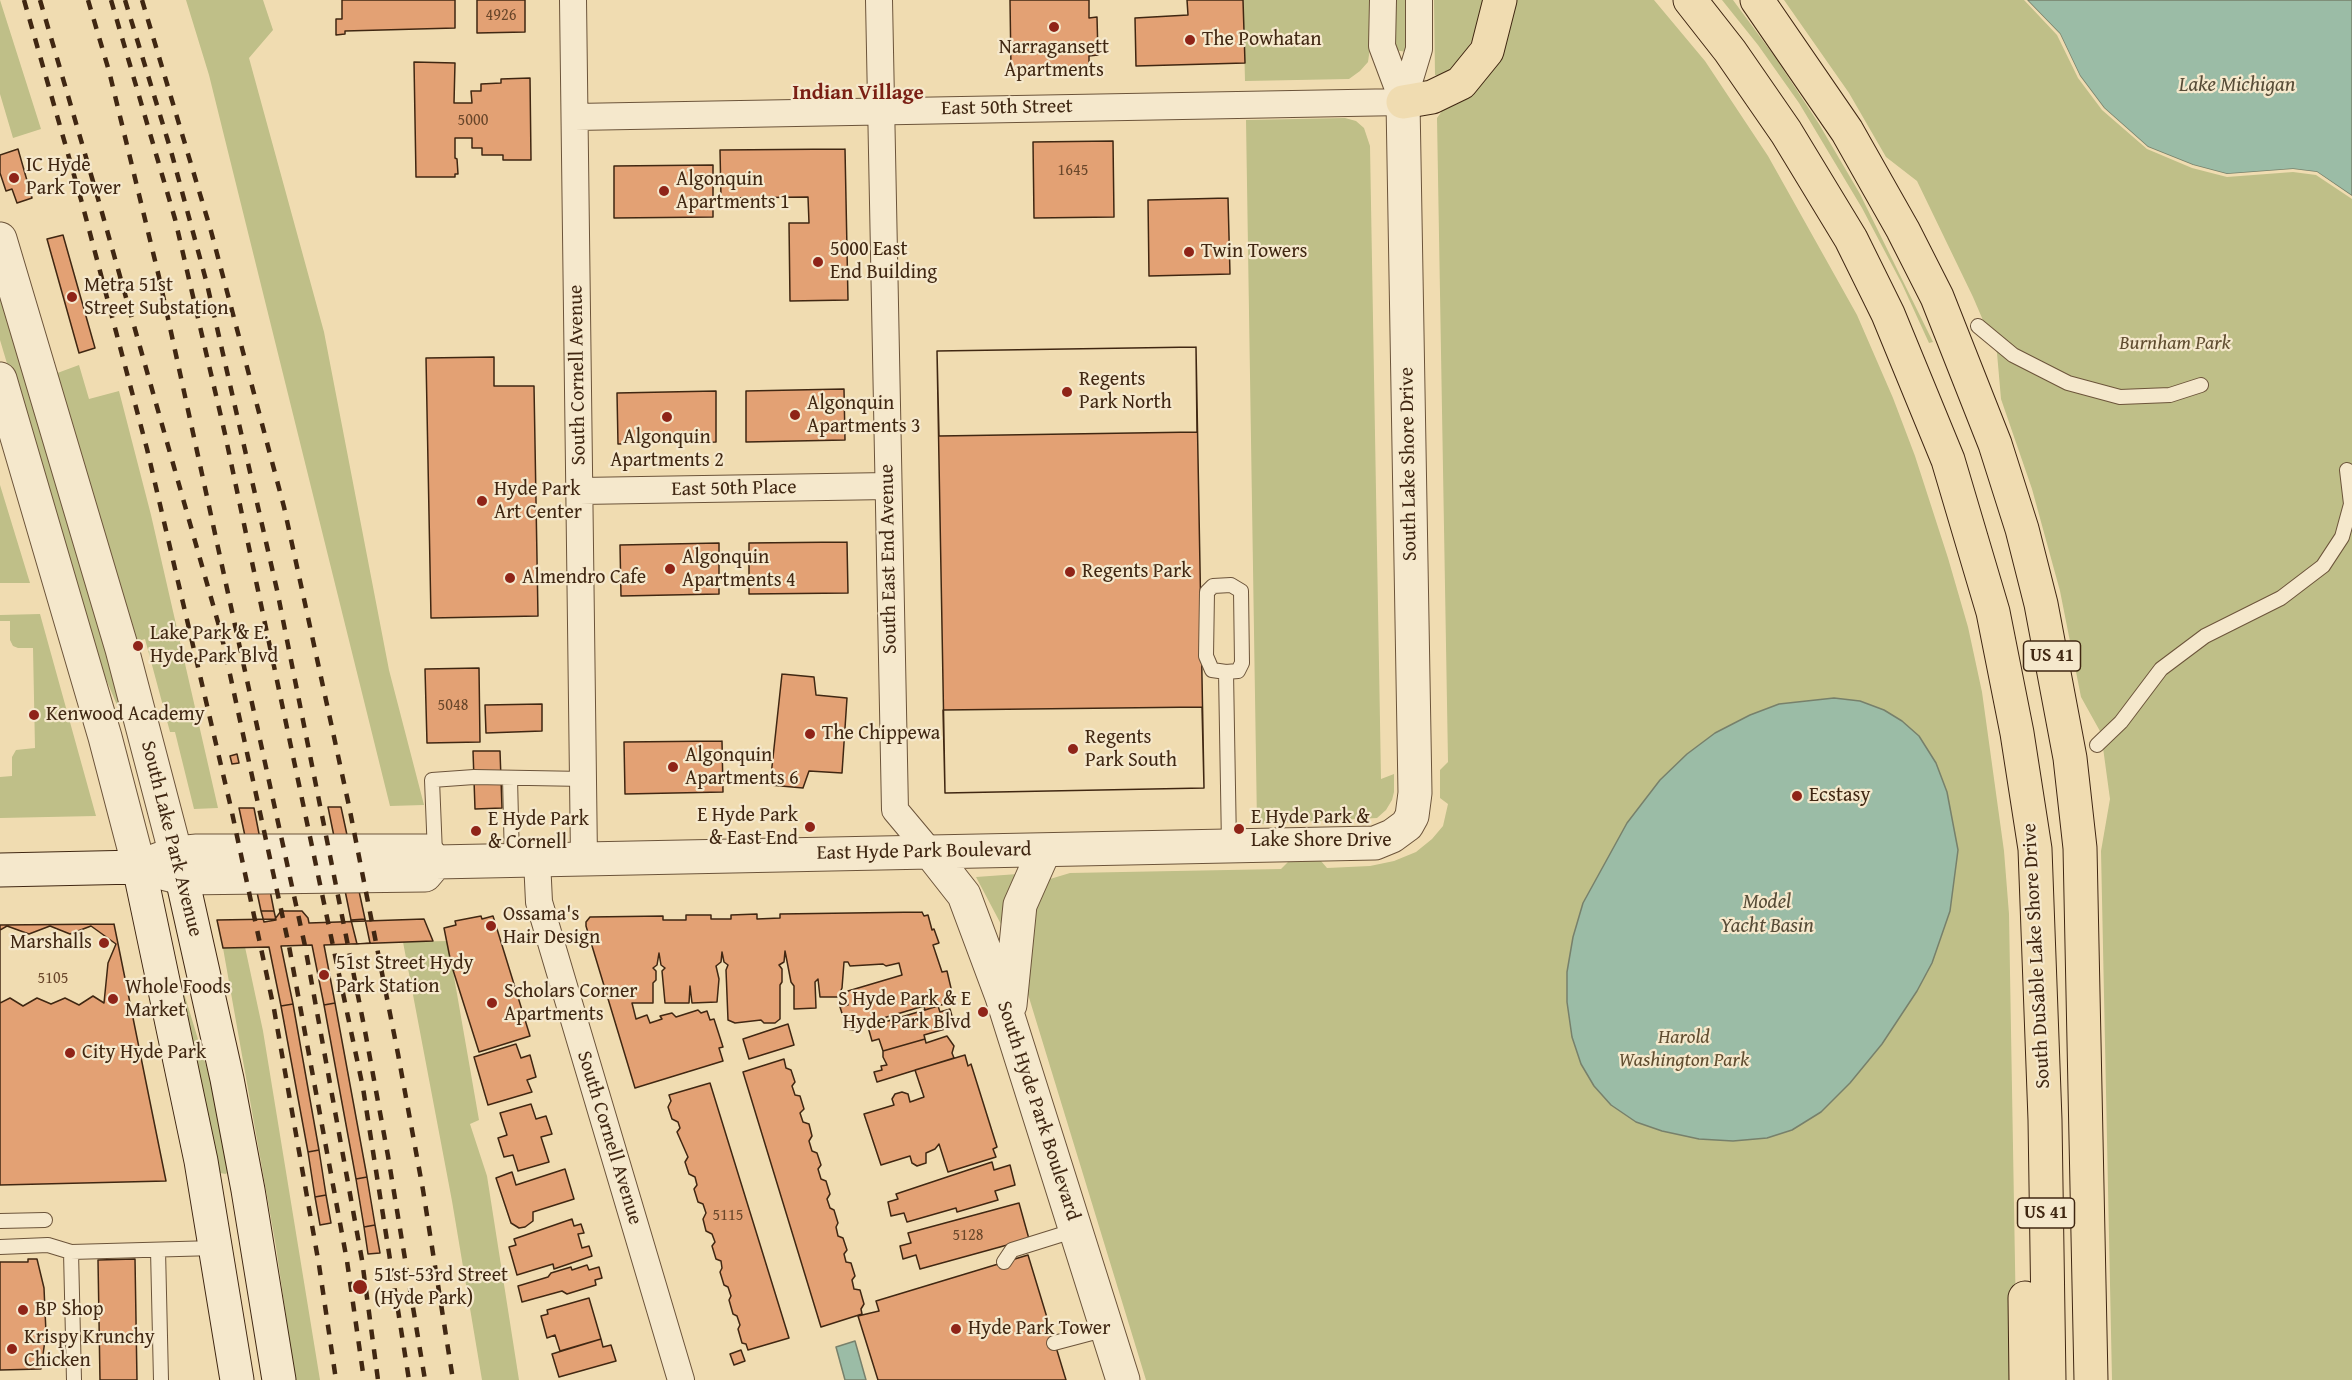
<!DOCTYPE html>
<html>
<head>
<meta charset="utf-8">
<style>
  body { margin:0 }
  canvas { display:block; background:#f0dcb1 }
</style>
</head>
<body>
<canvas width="2352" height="1380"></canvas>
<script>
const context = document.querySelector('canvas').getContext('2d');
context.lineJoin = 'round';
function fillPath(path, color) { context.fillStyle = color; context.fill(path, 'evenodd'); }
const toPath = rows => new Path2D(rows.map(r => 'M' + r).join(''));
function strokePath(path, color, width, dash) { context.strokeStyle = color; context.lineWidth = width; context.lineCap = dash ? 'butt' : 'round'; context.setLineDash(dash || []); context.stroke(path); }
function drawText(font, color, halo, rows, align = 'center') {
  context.font = font + ' "Gentium Book Plus",serif'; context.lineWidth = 4.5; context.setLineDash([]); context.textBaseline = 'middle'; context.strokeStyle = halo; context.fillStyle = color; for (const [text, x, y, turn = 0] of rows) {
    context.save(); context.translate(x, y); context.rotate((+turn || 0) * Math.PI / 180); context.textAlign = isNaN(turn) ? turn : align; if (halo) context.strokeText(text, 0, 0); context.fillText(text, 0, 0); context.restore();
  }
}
fillPath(toPath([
  [0,0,41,129,13,138,0,94],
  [186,0,263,0,273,30,249,58,324,332,389,670,424,805,390,806,209,75],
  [1243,0,1369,0,1370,48,1368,62,1360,71,1349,79,1245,81],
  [1391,0,1411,0,1407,52,1394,50],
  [1434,0,1483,0,1475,35,1463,57,1445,76,1440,77,1435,75],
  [1508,0,1654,0,1705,61,1768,156,1857,315,1893,398,1915,456,1948,558,1968,627,1982,692,2004,851,2009,914,2017,1380,1146,1380,1027,991,1034,893,1050,879,1070,873,1281,869,1289,861,1321,861,1327,868,1370,866,1394,861,1416,852,1432,839,1443,826,1448,804,1440,798,1440,770,1448,762,1437,118,1442,111,1464,95],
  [1722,0,1733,0,1775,57,1819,124,1860,194,1933,342,1929,343,1902,284,1862,208,1799,103,1758,45],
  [1784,0,2027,0,2060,34,2293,169,2317,172,2352,196,2352,1380,2112,1380,2101,851,2110,799,2101,733,2081,697,2060,591,2032,489,2001,399,1997,353,1973,297,1917,181,1886,157,1849,93],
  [1345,118,1356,121,1364,128,1370,146,1381,779,1394,774,1394,792,1392,800,1386,810,1377,818,1257,824,1246,120],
  [0,283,41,418,128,731,91,644,0,340],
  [79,365,89,399,119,391,151,515,218,808,194,809,175,732,170,732,145,639,135,642,52,375],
  [0,485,30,583,0,583],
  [40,614,96,816,0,818,0,777,12,776,12,757,16,750,35,748,33,648,18,648,13,646,10,640,10,621,0,621,0,615],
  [1018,874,1003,928,976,877],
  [447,941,455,970,453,971,479,1120,470,1124,487,1176,519,1380,482,1380,452,1201,403,942],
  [245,947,263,1031,320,1380,295,1380,276,1247,223,948],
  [183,990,219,1108,229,1170,226,1174,220,1173,179,991]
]), '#bfbf88');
const water = toPath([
  [2027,0,2352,0,2352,196,2317,172,2293,169,2227,174,2193,165,2148,147,2104,108,2080,76,2060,34,2027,0],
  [1834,698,1860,701,1884,710,1902,721,1919,736,1936,763,1947,792,1958,850,1950,911,1932,963,1917,991,1882,1044,1850,1083,1821,1112,1792,1130,1767,1138,1733,1141,1699,1139,1662,1131,1636,1122,1611,1105,1594,1086,1581,1064,1572,1037,1567,1002,1567,972,1573,937,1583,903,1627,823,1660,780,1687,754,1715,733,1750,715,1779,704,1834,698],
  [855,1341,866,1380,845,1380,836,1347,855,1341]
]);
fillPath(water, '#9bbca6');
strokePath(water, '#77806b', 1.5);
fillPath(toPath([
  [2024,0,2027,0,2060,34,2080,76,2104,108,2148,147,2193,165,2227,174,2293,169,2317,172,2352,196,2352,199,2316,175,2293,172,2227,177,2192,168,2147,149,2102,110,2078,78,2057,35]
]), '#f0dcb1');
const building = toPath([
  [342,0,455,0,455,28,345,31,345,34,336,35,336,19,342,19,342,0],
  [477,0,525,0,525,32,477,33,477,0],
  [1010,0,1089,0,1089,18,1097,17,1098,55,1089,56,1089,68,1011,69,1010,0],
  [1187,0,1243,0,1245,63,1136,66,1135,18,1188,15,1187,0],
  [414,62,455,63,454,103,472,103,471,91,481,91,481,84,501,83,501,79,530,78,531,160,503,160,503,155,482,155,482,148,472,148,472,138,455,138,455,158,457,159,458,174,455,174,455,177,416,177,414,62],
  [1113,141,1114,217,1034,218,1033,142,1113,141],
  [18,149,32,198,17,203,12,189,6,191,0,173,0,155,18,149],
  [845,149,848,300,790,301,789,223,809,223,808,197,721,198,720,150,845,149],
  [713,165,713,217,614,218,614,166,713,165],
  [1228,198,1230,274,1149,276,1148,200,1228,198],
  [63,235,95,348,79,353,47,239,63,235],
  [1196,347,1204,788,945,793,937,351,1196,347],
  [1196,347,1197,432,939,436,937,351,1196,347],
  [494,357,494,386,534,386,538,616,431,618,426,358,494,357],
  [844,389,845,440,746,442,746,391,844,389],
  [716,391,716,442,618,444,617,393,716,391],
  [847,542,848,593,749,594,749,543,847,542],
  [719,543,719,594,621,596,620,545,719,543],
  [479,668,480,742,427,743,425,669,479,668],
  [782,674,814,677,816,695,847,698,842,773,809,771,803,788,770,785,782,674],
  [542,704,542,731,486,733,485,705,542,704],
  [1202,707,1204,788,945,793,943,710,1202,707],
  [722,741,723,792,625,794,624,742,722,741],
  [473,751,500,751,502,808,475,809,473,751],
  [237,754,239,763,232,764,230,756,237,754],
  [328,807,341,807,365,919,351,920,328,807],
  [239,808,254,808,274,911,261,911,239,808],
  [261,911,274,911,276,920,264,922,261,911],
  [281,911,302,911,308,918,309,923,424,919,433,941,324,945,335,1003,324,1005,312,945,281,946,293,1004,281,1006,269,947,223,948,217,920,275,919,281,911],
  [922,912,924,916,928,915,932,930,934,929,939,943,933,945,942,972,947,971,954,1001,925,1010,924,1006,863,1024,853,1030,847,1029,840,1007,848,1005,845,996,848,991,902,975,899,963,886,966,883,964,850,966,848,962,844,962,842,988,838,997,820,997,818,979,815,982,816,1008,794,1009,794,986,791,982,785,951,784,962,779,965,782,969,782,982,780,985,780,1019,775,1023,764,1023,761,1020,735,1023,728,1020,726,970,728,965,724,962,722,952,721,962,716,966,719,979,717,1002,692,1003,690,986,689,1003,665,1003,662,971,665,968,661,965,659,953,657,965,653,968,656,971,656,980,653,983,653,1003,632,1003,636,1019,647,1015,650,1023,662,1019,660,1016,672,1013,676,1017,698,1010,701,1013,707,1011,710,1020,714,1019,723,1047,719,1048,723,1061,635,1088,586,926,586,922,590,917,663,916,663,920,686,920,686,915,711,915,711,919,731,919,731,915,757,914,757,919,780,918,780,914,922,912],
  [481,916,482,919,493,916,530,1036,479,1052,453,970,455,970,450,958,444,928,456,925,455,921,481,916],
  [365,919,370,943,357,944,351,920,365,919],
  [114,924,166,1181,0,1185,0,925,114,924],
  [7,926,29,934,50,926,70,934,91,926,116,944,108,963,104,1003,93,996,79,1005,65,998,51,1004,37,998,23,1006,10,998,0,1003,0,930,7,926],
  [335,1003,367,1177,356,1179,324,1005,335,1003],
  [293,1004,319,1150,308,1152,281,1006,293,1004],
  [938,1006,940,1012,950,1009,954,1023,945,1026,945,1029,924,1035,925,1039,883,1051,879,1039,872,1041,868,1027,938,1006],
  [788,1024,794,1045,749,1059,743,1039,788,1024],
  [947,1036,954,1046,952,1053,954,1058,877,1082,874,1072,882,1070,881,1066,887,1065,883,1057,883,1051,925,1039,926,1043,947,1036],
  [516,1044,521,1058,530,1055,536,1077,527,1080,532,1092,488,1105,474,1057,516,1044],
  [965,1055,968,1066,971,1064,997,1147,993,1149,996,1157,948,1172,939,1144,935,1149,926,1153,926,1163,917,1166,912,1163,910,1156,881,1165,864,1114,894,1105,892,1099,895,1094,902,1092,908,1094,910,1102,924,1097,915,1070,965,1055],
  [784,1059,786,1068,791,1070,795,1082,792,1086,795,1095,800,1096,804,1109,800,1113,803,1122,809,1124,812,1136,809,1141,812,1151,817,1153,821,1165,818,1169,821,1179,826,1181,830,1194,827,1199,830,1208,834,1210,838,1223,836,1227,838,1236,843,1238,847,1250,844,1254,846,1262,851,1263,855,1276,852,1280,854,1289,860,1290,864,1304,861,1309,862,1314,821,1327,743,1072,784,1059],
  [710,1083,789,1338,748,1350,746,1344,742,1343,738,1329,740,1325,737,1316,733,1314,729,1300,731,1296,728,1287,724,1285,720,1272,722,1268,721,1261,716,1259,712,1246,715,1242,712,1234,706,1231,703,1219,706,1213,703,1204,698,1202,694,1189,697,1185,695,1177,689,1174,685,1162,688,1157,677,1132,680,1128,678,1122,672,1119,668,1107,671,1101,669,1095,710,1083],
  [531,1104,536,1119,546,1116,552,1134,541,1137,549,1162,518,1171,513,1155,504,1157,498,1138,507,1135,500,1113,531,1104],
  [319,1150,326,1195,315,1197,308,1152,319,1150],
  [992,1162,994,1170,1010,1165,1015,1185,995,1191,998,1200,957,1212,956,1208,907,1222,904,1213,891,1216,888,1202,898,1199,896,1194,992,1162],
  [565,1169,574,1199,533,1212,533,1221,525,1227,519,1228,511,1223,496,1178,512,1172,516,1185,565,1169],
  [367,1177,375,1225,364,1227,356,1179,367,1177],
  [326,1195,331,1223,320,1225,315,1197,326,1195],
  [1019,1203,1029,1239,920,1269,916,1255,903,1259,900,1246,911,1243,908,1233,1019,1203],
  [572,1219,574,1226,581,1224,584,1233,578,1234,582,1248,589,1246,592,1256,554,1269,553,1264,517,1275,509,1247,516,1245,514,1239,572,1219],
  [375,1225,380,1253,368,1254,364,1227,375,1225],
  [1028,1255,1066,1380,878,1380,858,1316,879,1311,876,1301,1028,1255],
  [28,1259,37,1259,44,1288,46,1333,41,1369,0,1370,0,1262,28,1262,28,1259],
  [135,1259,137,1380,100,1380,98,1260,135,1259],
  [587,1265,589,1270,599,1267,602,1278,595,1280,596,1285,567,1294,562,1291,522,1302,518,1286,548,1277,551,1273,571,1267,572,1270,587,1265],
  [589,1298,601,1339,560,1351,555,1335,547,1338,541,1316,548,1314,547,1310,589,1298],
  [601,1339,603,1347,611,1345,616,1361,559,1377,552,1354,601,1339],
  [741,1350,745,1361,734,1365,730,1354,741,1350]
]);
fillPath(building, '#e3a174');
strokePath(building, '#402712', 1.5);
const service = toPath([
  [1978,326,2013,355,2068,383,2120,397,2170,395,2201,385],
  [1226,672,1212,670,1206,656,1207,592,1213,586,1231,585,1241,591,1242,663,1238,671,1226,672,1229,845],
  [2097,745,2121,722,2161,669,2205,636,2281,598,2323,566,2342,537,2351,504,2347,470],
  [510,778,512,861],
  [435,854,432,780,474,777,584,779],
  [0,1221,45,1220],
  [0,1247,48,1245,71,1252],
  [158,1250,161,1380],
  [1004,1262,1012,1250,1076,1230],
  [1054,1343,1107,1329],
  [74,1380,71,1252,215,1248]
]);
const minor = toPath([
  [573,0,584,858],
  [879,0,895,810,931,853],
  [1383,0,1382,46,1403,102],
  [1403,102,1419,49,1419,0],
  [575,117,1403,102],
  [580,491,888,486],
  [537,860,539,902,681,1380]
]);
const tertiary = toPath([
  [0,239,122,649,182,878],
  [0,379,105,737,139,867],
  [931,853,964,895,1002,997,1123,1380],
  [157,860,176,853,197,851,426,851,436,862],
  [139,867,182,878,425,875,436,862,1375,843,1392,836,1407,825,1412,816,1415,793,1403,102],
  [1010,1005,1020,905,1044,851]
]);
const secondary = toPath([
  [0,870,139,867,201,1161,237,1380],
  [182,878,227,1079,248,1190,279,1380]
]);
const motorway = toPath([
  [1690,0,1730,51,1786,132,1851,239,1888,314,1948,460,1993,612,2017,733,2035,849,2045,1120,2049,1380],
  [1757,0,1847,131,1903,230,1937,297,1995,444,2022,529,2041,604,2070,758,2080,848,2091,1380],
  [1403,102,1432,97,1461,83,1487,51,1500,0],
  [2025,1298,2026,1380]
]);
strokePath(service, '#6c543a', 16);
strokePath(minor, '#6c543a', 28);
strokePath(tertiary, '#6c543a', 35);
strokePath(secondary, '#402712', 35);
strokePath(motorway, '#402712', 35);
strokePath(service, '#f5e8cc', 14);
strokePath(minor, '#f5e8cc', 26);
strokePath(tertiary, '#f5e8cc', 33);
strokePath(secondary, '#f5e8cc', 33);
strokePath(motorway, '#f0dcb1', 33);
strokePath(toPath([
  [24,0,82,203,147,449,231,808,274,1009,319,1265,336,1380],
  [40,0,97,195,221,633,289,946,347,1261,364,1380],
  [88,0,109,71,159,277,305,946,362,1260,378,1380],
  [111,0,175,219,225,434,363,1088,409,1380],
  [125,0,171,151,207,284,277,590,365,1031,388,1156,425,1380],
  [142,0,211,231,284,507,349,806,398,1054,423,1190,453,1380]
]), '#402712', 4.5, [10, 10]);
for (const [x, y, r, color] of [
  [1054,27,6,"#8f2418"],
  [1190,40,6,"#8f2418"],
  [14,178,6,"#8f2418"],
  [664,191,6,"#8f2418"],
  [1189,252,6,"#8f2418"],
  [818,262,6,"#8f2418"],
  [72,297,6,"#8f2418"],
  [1067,392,6,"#8f2418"],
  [795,415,6,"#8f2418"],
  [667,417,6,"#8f2418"],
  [482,501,6,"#8f2418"],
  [670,569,6,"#8f2418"],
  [1070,572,6,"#8f2418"],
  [510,578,6,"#8f2418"],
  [138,646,6,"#8f2418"],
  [34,715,6,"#8f2418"],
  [810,734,6,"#8f2418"],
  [1073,749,6,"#8f2418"],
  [673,767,6,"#8f2418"],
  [1797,796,6,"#8f2418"],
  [810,827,6,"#8f2418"],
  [1239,829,6,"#8f2418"],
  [476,831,6,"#8f2418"],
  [491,926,6,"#8f2418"],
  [104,943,6,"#8f2418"],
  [324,975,6,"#8f2418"],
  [113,999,6,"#8f2418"],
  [492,1003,6,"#8f2418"],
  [983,1012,6,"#8f2418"],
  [70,1053,6,"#8f2418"],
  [360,1287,8,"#8f2418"],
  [23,1310,6,"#8f2418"],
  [956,1329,6,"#8f2418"],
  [12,1349,6,"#8f2418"]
]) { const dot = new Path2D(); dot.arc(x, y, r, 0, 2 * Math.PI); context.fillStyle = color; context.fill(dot); strokePath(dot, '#f5e8cc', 2); }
drawText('16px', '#69462a', null, [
  ["4926",501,16],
  ["5000",473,121],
  ["1645",1073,171],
  ["5048",453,706],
  ["5105",53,979],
  ["5115",728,1216],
  ["5128",968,1236]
]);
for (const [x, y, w] of [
  [2052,656,57],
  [2046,1213,57]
]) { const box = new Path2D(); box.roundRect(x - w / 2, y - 15, w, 30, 4.5); context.fillStyle = '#f5e8cc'; context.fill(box); strokePath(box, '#402712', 1.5); }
drawText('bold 18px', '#402712', null, [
  ["US 41",2052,656],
  ["US 41",2046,1213]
]);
drawText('20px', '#402712', '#f5e8cc', [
  ["The Powhatan",1202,40],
  ["Narragansett",1054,48,"center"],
  ["Apartments",1054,71,"center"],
  ["IC Hyde",26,166],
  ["Park Tower",26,189],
  ["Algonquin",676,180],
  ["Apartments 1",676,203],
  ["5000 East",830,250],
  ["End Building",830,273],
  ["Twin Towers",1201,252],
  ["Metra 51st",84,286],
  ["Street Substation",84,309],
  ["Regents",1079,380],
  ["Park North",1079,403],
  ["Algonquin",807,404],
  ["Apartments 3",807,427],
  ["Algonquin",667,438,"center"],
  ["Apartments 2",667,461,"center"],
  ["Hyde Park",494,490],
  ["Art Center",494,513],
  ["Algonquin",682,558],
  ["Apartments 4",682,581],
  ["Regents Park",1082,572],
  ["Almendro Cafe",522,578],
  ["Lake Park & E.",150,634],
  ["Hyde Park Blvd",150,657],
  ["Kenwood Academy",46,715],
  ["The Chippewa",822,734],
  ["Regents",1085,738],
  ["Park South",1085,761],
  ["Algonquin",685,756],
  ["Apartments 6",685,779],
  ["Ecstasy",1809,796],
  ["E Hyde Park",798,816,"right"],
  ["& East End",798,839,"right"],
  ["E Hyde Park &",1251,818],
  ["Lake Shore Drive",1251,841],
  ["E Hyde Park",488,820],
  ["& Cornell",488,843],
  ["Ossama's",503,915],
  ["Hair Design",503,938],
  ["Marshalls",92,943,"right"],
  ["51st Street Hydy",336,964],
  ["Park Station",336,987],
  ["Whole Foods",125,988],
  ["Market",125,1011],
  ["Scholars Corner",504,992],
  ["Apartments",504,1015],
  ["S Hyde Park & E",971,1000,"right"],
  ["Hyde Park Blvd",971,1023,"right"],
  ["City Hyde Park",82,1053],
  ["51st-53rd Street",374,1276],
  ["(Hyde Park)",374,1299],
  ["BP Shop",35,1310],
  ["Hyde Park Tower",968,1329],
  ["Krispy Krunchy",24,1338],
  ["Chicken",24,1361]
], 'left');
drawText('20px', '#402712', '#f5e8cc', [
  ["East 50th Street",1007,108,-1],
  ["South Cornell Avenue",578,375,-91],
  ["South Lake Shore Drive",1409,464,-91],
  ["East 50th Place",734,489,-1],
  ["South East End Avenue",889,559,-91],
  ["South Lake Park Avenue",171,839,76],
  ["East Hyde Park Boulevard",924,852,-1],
  ["South DuSable Lake Shore Drive",2037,956,-93],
  ["South Hyde Park Boulevard",1038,1111,72],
  ["South Cornell Avenue",609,1138,73]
]);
drawText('italic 20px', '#604d30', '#f5e8cc', [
  ["Burnham Park",2175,344],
  ["Harold",1684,1038],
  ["Washington Park",1684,1061]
]);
drawText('italic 21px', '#574c37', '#f5e8cc', [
  ["Lake Michigan",2237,86],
  ["Model",1767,903],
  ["Yacht Basin",1767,927]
]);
drawText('bold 21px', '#7a1f14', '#f5e8cc', [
  ["Indian Village",858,94]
]);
</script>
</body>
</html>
